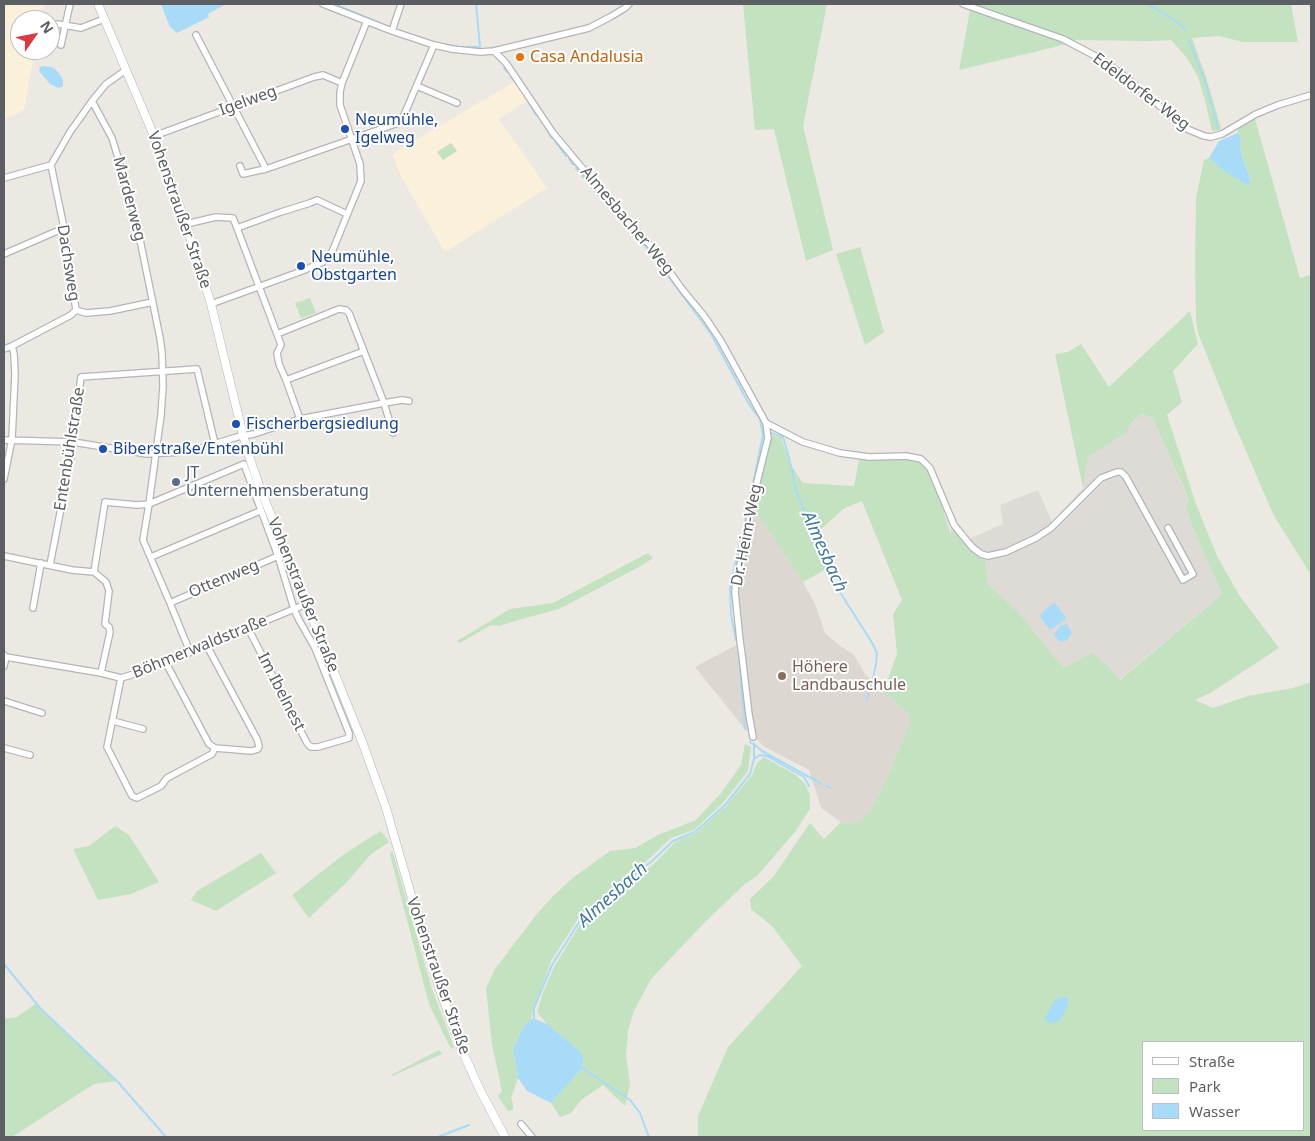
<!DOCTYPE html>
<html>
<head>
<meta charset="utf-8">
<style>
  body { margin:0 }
  #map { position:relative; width:1315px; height:1141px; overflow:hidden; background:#ece9e2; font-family:"Noto Sans",sans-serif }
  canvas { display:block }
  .frame { position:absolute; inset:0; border:5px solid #5b5e62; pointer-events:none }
  .legend { position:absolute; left:1142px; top:1041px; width:162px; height:90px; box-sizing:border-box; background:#fff; border:1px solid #bdbfc0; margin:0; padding:6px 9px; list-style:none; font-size:15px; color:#5b5e62 }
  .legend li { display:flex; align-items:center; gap:10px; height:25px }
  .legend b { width:25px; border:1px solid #bdbfc0 }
  .north { position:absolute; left:10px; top:10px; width:50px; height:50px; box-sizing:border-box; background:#fff; border:1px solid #bdbfc0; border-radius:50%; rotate:57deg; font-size:14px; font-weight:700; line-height:20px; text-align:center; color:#5b5e62 }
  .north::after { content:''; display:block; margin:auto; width:18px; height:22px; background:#da3a3c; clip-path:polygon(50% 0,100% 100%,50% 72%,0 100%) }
</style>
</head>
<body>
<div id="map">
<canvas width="1315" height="1141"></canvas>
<div class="frame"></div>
<ul class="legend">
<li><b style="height:6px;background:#fff"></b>Straße</li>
<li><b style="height:14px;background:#c3e2c0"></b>Park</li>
<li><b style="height:14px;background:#a7dbf8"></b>Wasser</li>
</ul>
<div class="north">N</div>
</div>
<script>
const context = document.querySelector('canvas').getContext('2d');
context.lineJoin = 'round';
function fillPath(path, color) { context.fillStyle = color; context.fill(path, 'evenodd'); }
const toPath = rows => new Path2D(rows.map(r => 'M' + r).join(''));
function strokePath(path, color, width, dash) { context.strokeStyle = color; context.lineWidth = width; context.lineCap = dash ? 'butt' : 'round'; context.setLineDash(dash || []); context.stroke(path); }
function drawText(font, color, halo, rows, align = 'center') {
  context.font = font + ' "Noto Sans",sans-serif'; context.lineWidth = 4; context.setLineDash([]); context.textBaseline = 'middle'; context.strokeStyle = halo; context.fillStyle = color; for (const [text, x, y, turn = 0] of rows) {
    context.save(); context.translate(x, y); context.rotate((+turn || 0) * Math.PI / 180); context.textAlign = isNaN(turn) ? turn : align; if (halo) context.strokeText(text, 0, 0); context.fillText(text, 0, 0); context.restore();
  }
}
fillPath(toPath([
  [4,4,44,4,41,20,20,20,20,50,35,50,24,110,4,120],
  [516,81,528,100,499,119,547,188,445,252,401,177,392,154]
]), '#fbf0d9');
fillPath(toPath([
  [1142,414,1152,417,1189,501,1186,506,1192,526,1222,594,1119,680,1108,666,1063,669,1019,613,988,584,985,557,967,540,1003,524,1000,505,1038,490,1052,522,1083,488,1088,457,1125,433,1130,424]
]), '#dedbd7');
fillPath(toPath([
  [755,510,803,582,815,604,825,633,839,645,854,655,865,674,883,692,908,713,911,721,882,789,872,810,862,821,849,824,841,822,821,808,809,770,765,747,745,729,695,667,742,642,738,589]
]), '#dcd8d1');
fillPath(toPath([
  [743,4,827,4,803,126,833,250,806,261,774,129,755,130],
  [969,4,1291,4,1298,42,1243,42,1219,36,1192,38,1206,77,1221,128,1220,130,1212,131,1205,100,1198,77,1187,58,1171,40,1148,41,1077,40,1059,46,959,70,971,5],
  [1255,119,1300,278,1311,275,1311,575,1273,514,1234,423,1198,333,1196,320,1195,264,1196,198,1204,160,1209,158,1224,171,1251,181,1241,153,1240,136,1237,130],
  [451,143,457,151,443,160,437,152],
  [860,247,884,332,865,345,836,254],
  [310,298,316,313,301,318,295,303],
  [1190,311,1198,344,1173,371,1182,402,1167,415,1196,504,1217,556,1239,595,1279,648,1212,692,1195,700,1213,708,1248,696,1293,688,1311,682,1311,1137,698,1137,698,1116,728,1047,802,966,772,926,751,909,750,899,773,877,810,823,824,839,841,822,849,824,861,821,871,810,882,789,911,721,908,713,883,692,897,654,893,614,902,600,862,501,843,509,818,532,832,566,803,582,755,510,770,435,781,437,790,464,803,483,854,486,859,460,911,459,923,463,931,473,951,535,952,516,967,540,985,557,988,584,1019,613,1063,668,1092,653,1108,666,1120,680,1222,594,1192,526,1186,506,1189,500,1152,417,1142,414,1130,424,1126,433,1088,457,1083,488,1055,354,1068,352,1081,344,1109,387],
  [1144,1042,1304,1042,1304,1130,1144,1130],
  [648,553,653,558,639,567,559,609,522,619,499,626,491,625,460,643,457,641,510,609,553,603],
  [745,744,751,747,748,771,723,803,694,830,671,838,651,857,579,917,551,961,530,1021,523,1027,513,1050,518,1078,511,1098,513,1104,513,1110,508,1111,498,1096,502,1091,492,1045,486,988,495,969,536,915,553,896,574,877,610,851,635,848,660,834,696,820,721,793,741,765],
  [764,757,796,775,805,784,810,795,810,809,794,833,757,876,745,884,706,921,651,979,634,1011,628,1030,626,1056,630,1085,625,1106,603,1085,581,1100,571,1113,560,1117,551,1103,582,1068,575,1047,547,1024,537,1012,542,995,554,967,582,921,655,863,675,842,696,833,726,806,752,775,757,763],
  [115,826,129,835,159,882,131,894,98,900,73,849,89,846],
  [381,831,389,842,370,855,348,881,309,918,292,895,343,855,369,838],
  [392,850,432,989,454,1047,451,1049,429,1004,390,855],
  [261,853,276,873,216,911,191,900,197,891],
  [35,1004,117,1081,94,1084,12,1137,4,1137,4,1019,17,1017],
  [439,1050,442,1054,392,1076,391,1075]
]), '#c3e2c0');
fillPath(toPath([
  [161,4,226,4,208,14,209,17,177,33,170,27],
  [43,66,51,67,55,69,59,73,63,80,63,86,62,87,58,88,50,84,39,71,40,67],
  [1238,133,1240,136,1241,153,1251,182,1247,185,1224,171,1209,158,1219,141],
  [1053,603,1055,603,1065,616,1066,619,1050,630,1040,617,1041,614],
  [1067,624,1072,633,1067,640,1061,642,1057,639,1054,635,1060,626],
  [1062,996,1068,999,1068,1004,1064,1013,1060,1020,1054,1023,1048,1023,1045,1018,1054,1001],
  [533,1018,547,1024,575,1047,583,1056,582,1068,551,1103,527,1091,518,1078,513,1050,523,1027]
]), '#a7dbf8');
strokePath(toPath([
  [334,4,389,27],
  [1147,4,1150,5,1179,23,1185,30],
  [1189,40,1206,84,1218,129],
  [441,44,460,47,480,47,476,4],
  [504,68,507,72],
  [511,77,517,84],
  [529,103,537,116],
  [541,120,552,138],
  [555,141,566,156],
  [569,159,573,165],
  [576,168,589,184],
  [592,188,615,214],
  [619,218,648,249,711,334,750,406,760,419,763,435,750,499],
  [771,433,783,437,790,461,796,490,808,522,836,586,871,641,877,653,876,664,873,678,866,702],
  [736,640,731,615,730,587,747,513],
  [738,646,745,729],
  [754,744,762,751,822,784],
  [754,759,760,755,767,756,804,777,809,786],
  [826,786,831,788],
  [4,964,40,1008,117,1081,166,1137],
  [534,1019,534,1008,552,965,581,919,653,860,673,841,695,832,725,805,750,774,754,759,754,744,751,743,750,742],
  [581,1067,630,1100,640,1113,649,1137],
  [438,1137,469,1125]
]), '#a7dbf8', 2);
const street = toPath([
  [323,4,392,31,434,45,452,49,480,52,494,51,589,28,610,17,625,8,629,4],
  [963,4,1063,39,1099,58,1122,74,1187,129,1204,136,1211,137,1222,134,1256,114,1278,105,1311,95],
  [58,24,81,28,104,19],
  [392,31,401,4],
  [196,35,266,169],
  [61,45,70,4],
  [494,51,506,63,553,133,619,212,653,248,682,289,705,317,721,341,766,423,768,438,750,510,749,526,736,582,735,592,740,641,742,655,749,715,753,737],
  [417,86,457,103],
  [92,101,112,138,124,177,136,220,160,338,162,353,163,386,161,415,149,504,143,540,170,603,190,652],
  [154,136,314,77,323,75,342,83],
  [240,166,243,174,256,171,266,169,401,122,434,45],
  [4,178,51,165,70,132,92,101,106,84,126,70],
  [186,224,216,217,233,218,237,228],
  [4,254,64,228],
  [211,304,302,271,323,262,329,256,332,252,361,181,360,164,340,105,340,92,342,83,367,21],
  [76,310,86,313,110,311,153,302],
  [277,334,339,309,346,310,349,313,384,403,393,433],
  [4,349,12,346,71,315,76,310,64,228,51,165],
  [286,380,364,351],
  [300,419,286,380,279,364,277,353,281,345,277,334,237,228,281,212,310,203,317,200,347,214],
  [766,423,803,442,840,453,869,457,906,456,921,459,930,468,954,525,972,547,981,554,988,556,1006,552,1036,538,1051,528,1101,478,1117,472,1121,472,1126,477,1183,580,1193,574,1168,528],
  [4,440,73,442,147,454,183,452,198,449,237,437,254,434,300,419,384,403,402,400,409,401],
  [4,479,12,439,15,374,14,354,12,346],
  [4,556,72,570,94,572,106,582,109,591,105,624,109,627,110,632,101,673],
  [151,557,260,511],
  [50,565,71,456,81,377,197,369,215,444],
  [94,572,105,502,137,505,149,504,244,464,278,556,294,609,299,620,315,648,349,733,349,738,318,747,311,747,307,743,248,628],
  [170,603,278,556],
  [33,608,41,563],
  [4,655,6,657,101,673,121,678,150,669,306,604],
  [166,663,209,744,215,748,252,751,258,749,259,746,257,739,207,646],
  [4,666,6,657],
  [121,678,107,747,132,796,137,798,161,786,167,778,212,754,215,748],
  [4,701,42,713],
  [113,721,143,729],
  [4,748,30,755],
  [521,1124,532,1137]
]);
const secondary = toPath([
  [98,4,154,136,186,224,211,304,243,435,249,456,260,488,363,744,386,808,420,926,440,990,461,1048,480,1090,505,1137]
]);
strokePath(street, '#b3b5b9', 8);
strokePath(secondary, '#b2b5b9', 9);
strokePath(street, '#fff', 5.5);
strokePath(secondary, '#fff', 8);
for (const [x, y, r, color] of [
  [520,57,5,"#e8710a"],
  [345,129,5,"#1a4fb4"],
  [301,266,5,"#1a4fb4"],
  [236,424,5,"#1a4fb4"],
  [103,449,5,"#1a4fb4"],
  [176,482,5,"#5c6f8a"],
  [782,676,5,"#8d6e63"]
]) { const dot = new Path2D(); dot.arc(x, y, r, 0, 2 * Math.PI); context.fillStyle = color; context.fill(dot); strokePath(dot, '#fff', 2); }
drawText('16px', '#c56008', '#fff', [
  ["Casa Andalusia",530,57]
], 'left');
drawText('16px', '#5b5e62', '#fff', [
  ["Edeldorfer Weg",1141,92,37],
  ["Igelweg",248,101,-20],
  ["Marderweg",129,199,75],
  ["Vohenstraußer Straße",179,210,71],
  ["Almesbacher Weg",627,221,50],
  ["Dachsweg",68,263,81],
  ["Entenbühlstraße",70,449,-81],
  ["Dr.-Heim-Weg",747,535,-79],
  ["Ottenweg",224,579,-23],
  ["Vohenstraußer Straße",303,595,68],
  ["Böhmerwaldstraße",200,647,-22],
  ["Im Ibelnest",281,692,63],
  ["Vohenstraußer Straße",438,976,71]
]);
drawText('16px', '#164399', '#fff', [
  ["Neumühle,",355,120],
  ["Igelweg",355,138],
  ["Neumühle,",311,257],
  ["Obstgarten",311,275],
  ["Fischerbergsiedlung",246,424],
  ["Biberstraße/Entenbühl",113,449]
], 'left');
drawText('16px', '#4e5e75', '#fff', [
  ["JT",186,473],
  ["Unternehmensberatung",186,491]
], 'left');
drawText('16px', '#785e54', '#fff', [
  ["Höhere",792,667],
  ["Landbauschule",792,685]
], 'left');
drawText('italic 18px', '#43789f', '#fff', [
  ["Almesbach",824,552,66],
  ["Almesbach",613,895,-42]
]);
</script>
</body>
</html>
